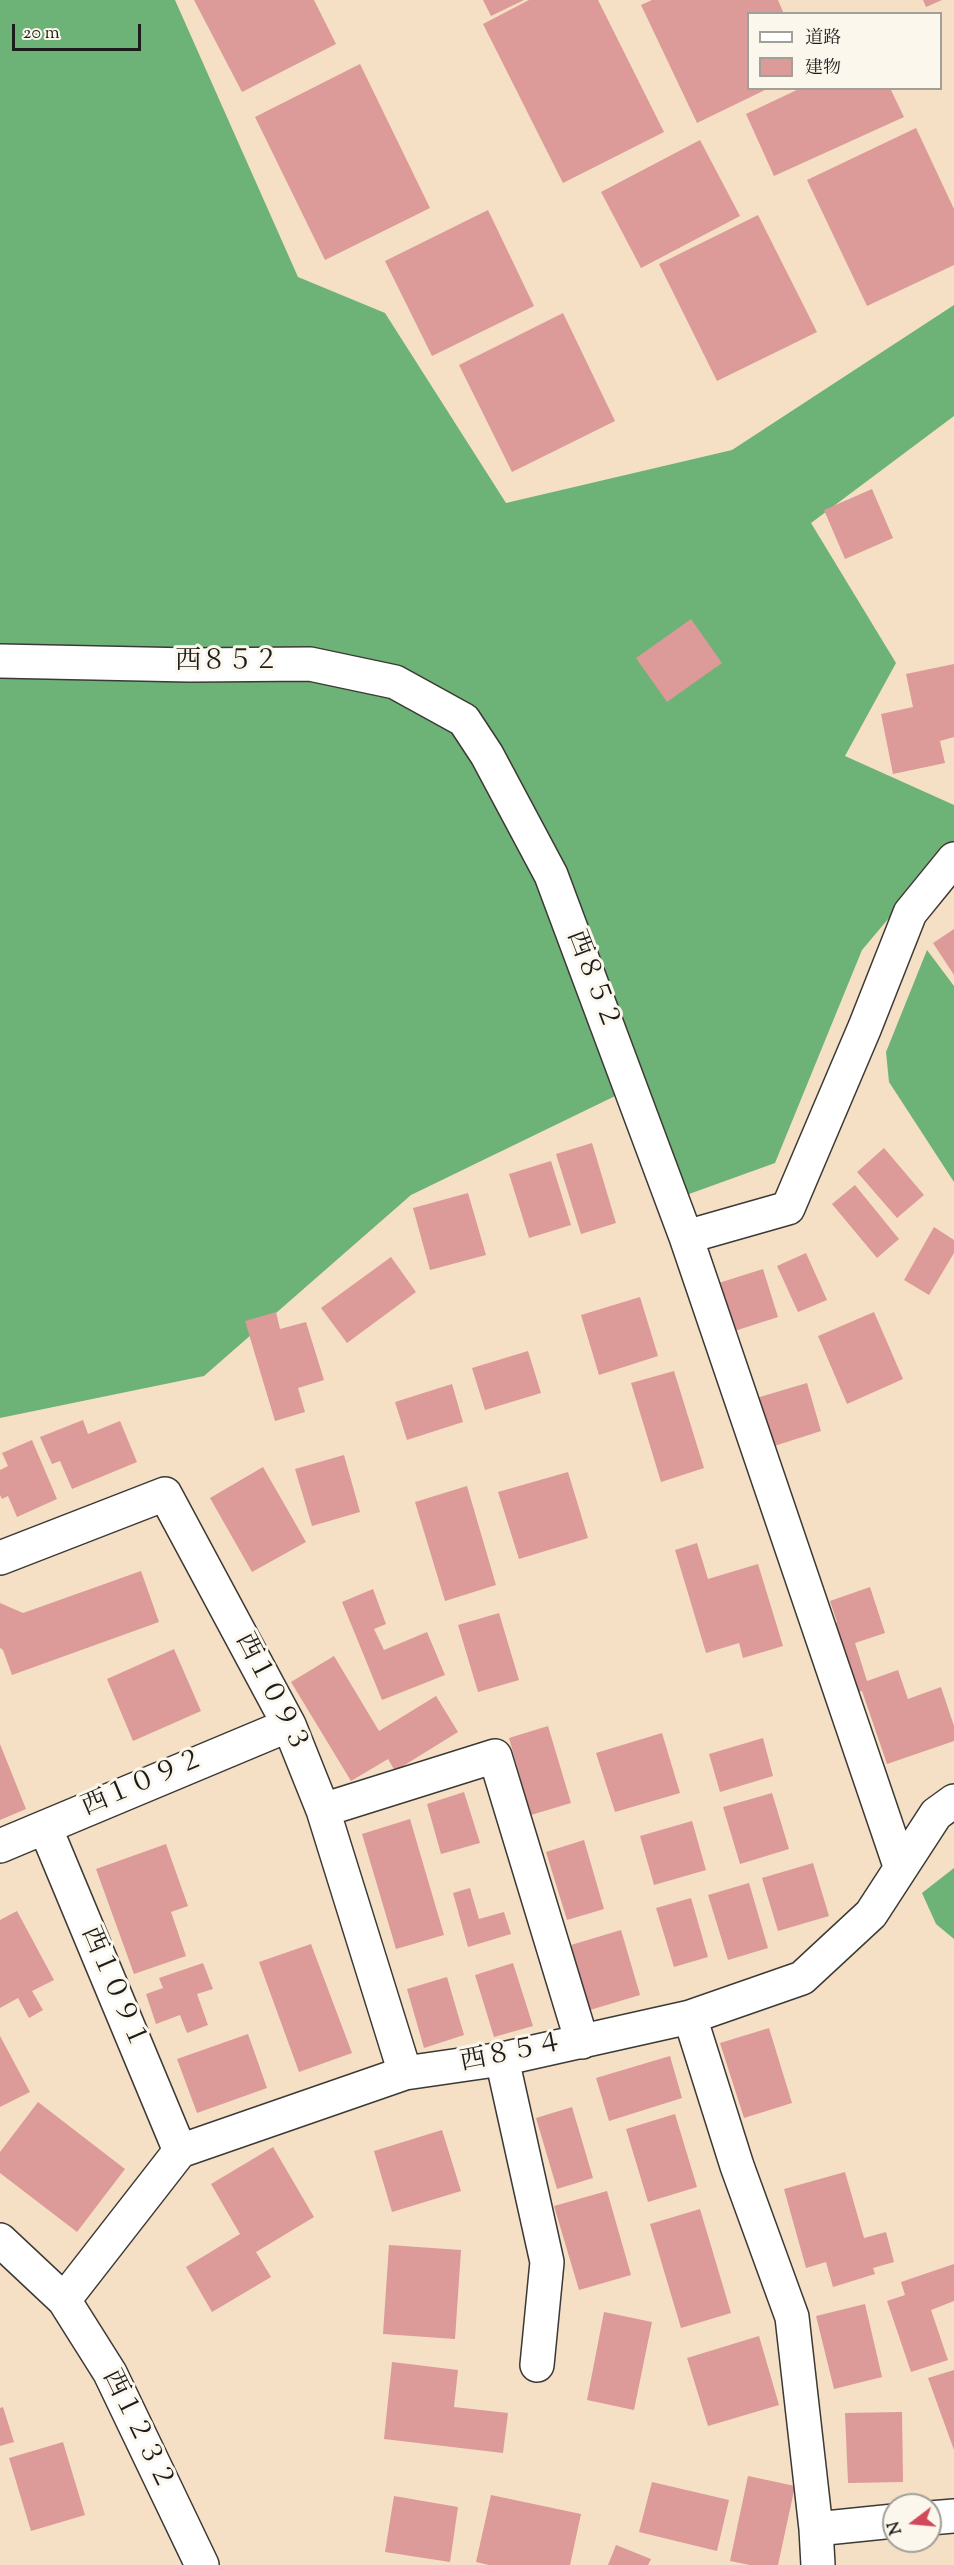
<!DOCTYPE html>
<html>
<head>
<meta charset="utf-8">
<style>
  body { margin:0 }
  #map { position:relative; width:954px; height:2565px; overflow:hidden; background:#f5e0c5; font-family:"Sorts Mill Goudy","Noto Serif JP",serif }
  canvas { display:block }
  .legend { position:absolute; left:747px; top:12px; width:195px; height:78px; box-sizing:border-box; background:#fbf7ec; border:2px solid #a29f99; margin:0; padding:8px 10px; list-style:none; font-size:18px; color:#1c1c1c }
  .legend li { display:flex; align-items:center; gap:12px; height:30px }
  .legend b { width:30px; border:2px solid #a29f99 }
  .north { position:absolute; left:882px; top:2493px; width:60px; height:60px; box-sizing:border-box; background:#fbf7ec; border:2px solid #a29f99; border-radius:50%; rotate:254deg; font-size:16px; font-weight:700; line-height:24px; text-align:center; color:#1c1c1c }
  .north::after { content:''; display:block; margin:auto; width:21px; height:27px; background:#d1495b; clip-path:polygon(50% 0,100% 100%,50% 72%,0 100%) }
  .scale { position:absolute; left:12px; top:24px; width:129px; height:27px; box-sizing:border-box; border:3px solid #1c1c1c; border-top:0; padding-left:8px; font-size:18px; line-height:21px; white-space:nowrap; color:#1c1c1c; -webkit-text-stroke:4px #fbf7ec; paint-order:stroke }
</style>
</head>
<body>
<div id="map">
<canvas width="954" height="2565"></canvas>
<ul class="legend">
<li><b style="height:8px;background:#fff"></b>道路</li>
<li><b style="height:16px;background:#dc9a99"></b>建物</li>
</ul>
<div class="north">N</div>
<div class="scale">20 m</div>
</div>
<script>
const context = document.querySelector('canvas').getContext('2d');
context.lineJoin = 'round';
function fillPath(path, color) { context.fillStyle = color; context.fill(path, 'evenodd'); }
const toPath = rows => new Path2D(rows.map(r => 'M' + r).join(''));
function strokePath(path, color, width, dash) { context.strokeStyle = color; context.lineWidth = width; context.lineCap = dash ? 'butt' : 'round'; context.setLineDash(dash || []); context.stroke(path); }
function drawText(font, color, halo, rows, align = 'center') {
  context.font = font + ' "Sorts Mill Goudy","Noto Serif JP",serif'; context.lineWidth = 6; context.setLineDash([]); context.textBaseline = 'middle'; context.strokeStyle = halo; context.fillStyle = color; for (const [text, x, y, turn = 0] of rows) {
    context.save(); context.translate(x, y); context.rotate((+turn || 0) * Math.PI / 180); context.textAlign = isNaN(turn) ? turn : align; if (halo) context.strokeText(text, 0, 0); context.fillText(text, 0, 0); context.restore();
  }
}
fillPath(toPath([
  [0,0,175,0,298,277,385,313,506,503,732,450,954,305,954,416,811,523,896,663,845,756,954,805,954,841,862,950,775,1163,678,1198,642,1083,411,1195,204,1376,0,1418],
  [927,950,954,986,954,1182,889,1082,886,1052],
  [954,1868,954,1939,936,1924,922,1893]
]), '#6db277');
fillPath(toPath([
  [194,0,314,0,336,44,242,92],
  [483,0,524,0,491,16],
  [529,0,598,0,664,132,563,183,483,24],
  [652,0,778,0,784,14,748,14,748,88,769,88,697,123,641,5],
  [923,0,942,0,926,7],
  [360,64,430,208,325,260,255,117],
  [801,88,890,88,904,117,774,176,746,114],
  [916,128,954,209,954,265,867,306,807,180],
  [700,140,740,216,641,268,601,192],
  [488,210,534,306,432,356,385,261],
  [758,215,817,332,717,381,659,264],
  [563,313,615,421,512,472,459,365],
  [872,489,893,538,845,559,824,510],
  [691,619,722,663,667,702,636,658],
  [954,664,954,737,940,741,945,763,893,774,881,714,913,707,906,674],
  [954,929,954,975,933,943],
  [592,1143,616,1223,581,1234,556,1154],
  [884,1148,924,1195,897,1218,857,1172],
  [551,1161,571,1225,529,1238,509,1174],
  [855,1185,899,1239,877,1258,832,1204],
  [468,1193,486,1255,430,1270,413,1208],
  [934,1227,954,1240,954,1253,929,1295,904,1280],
  [806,1253,827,1300,798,1312,777,1266],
  [391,1257,416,1292,347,1343,321,1308],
  [763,1269,778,1317,722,1335,706,1287],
  [640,1297,658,1356,599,1375,581,1315],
  [276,1312,280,1329,306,1322,324,1380,298,1388,305,1412,275,1421,245,1321],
  [874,1312,903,1379,847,1404,818,1336],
  [528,1351,541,1393,485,1410,472,1368],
  [674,1371,704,1468,661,1482,631,1383],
  [807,1383,821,1431,768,1448,753,1399],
  [452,1384,463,1422,407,1440,395,1402],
  [83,1420,88,1434,120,1421,137,1462,72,1489,60,1461,52,1464,40,1437],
  [32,1440,57,1499,17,1517,8,1496,2,1499,0,1495,0,1470,8,1466,2,1453],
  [344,1455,360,1512,312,1526,295,1469],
  [263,1467,306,1542,252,1572,210,1498],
  [568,1472,588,1538,519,1559,498,1492],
  [467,1486,496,1585,445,1601,415,1502],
  [697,1543,708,1579,758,1564,783,1646,743,1658,739,1643,706,1653,675,1550],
  [141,1571,159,1622,12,1675,3,1650,0,1648,0,1603,23,1613],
  [870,1587,885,1633,855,1643,867,1681,898,1670,908,1699,941,1687,954,1726,954,1741,887,1764,862,1691,852,1694,829,1625,837,1622,830,1601],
  [373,1589,386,1624,374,1629,384,1650,427,1632,445,1675,382,1700,342,1602],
  [499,1613,519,1680,478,1692,458,1625],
  [174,1649,201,1711,133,1741,107,1679],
  [334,1656,379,1731,436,1696,458,1732,395,1771,388,1759,351,1781,291,1682],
  [548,1726,571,1803,531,1815,509,1738],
  [662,1733,680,1793,615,1812,596,1753],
  [763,1738,773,1776,720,1792,709,1754],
  [0,1744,26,1809,0,1820],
  [464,1792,480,1843,441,1854,427,1804],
  [772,1793,789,1849,740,1864,723,1807],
  [410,1819,444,1935,396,1949,362,1834],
  [692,1821,706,1870,654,1885,640,1836],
  [584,1840,604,1909,567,1920,546,1852],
  [166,1844,188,1906,171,1912,186,1956,134,1974,96,1869],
  [813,1863,829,1916,778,1931,762,1878],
  [749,1883,768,1948,728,1960,708,1895],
  [470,1888,479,1919,504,1912,511,1934,468,1947,453,1893],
  [691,1898,708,1957,674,1967,656,1908],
  [17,1911,54,1980,32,1991,43,2010,29,2018,18,1998,0,2008,0,1920],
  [621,1930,640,1995,590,2010,571,1945],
  [311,1944,352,2053,299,2072,259,1962],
  [203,1963,213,1989,197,1994,208,2025,187,2033,180,2015,156,2024,146,1994,163,1988,159,1978],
  [513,1963,533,2026,494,2037,475,1975],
  [447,1977,464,2035,424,2048,407,1989],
  [769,2028,792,2103,744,2118,720,2043],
  [248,2034,267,2088,197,2113,177,2059],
  [0,2036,30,2092,0,2107],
  [670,2056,682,2098,609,2121,596,2078],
  [38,2102,125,2169,77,2232,0,2173,0,2152],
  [572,2107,593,2178,557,2189,536,2118],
  [675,2114,697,2187,648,2202,626,2129],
  [442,2130,461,2191,392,2212,374,2151],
  [273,2147,314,2217,256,2252,271,2277,212,2312,186,2267,240,2234,211,2184],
  [845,2172,864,2238,886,2232,894,2262,873,2268,875,2274,833,2287,826,2262,806,2268,784,2189],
  [607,2191,631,2275,579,2290,554,2206],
  [700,2209,731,2313,681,2328,650,2224],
  [389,2245,461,2250,455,2339,383,2334],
  [954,2264,954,2301,931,2310,948,2360,911,2372,887,2301,905,2295,901,2282],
  [865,2304,882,2377,834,2389,816,2316],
  [604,2312,652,2322,634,2410,587,2400],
  [759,2336,779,2405,708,2426,687,2358],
  [392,2362,458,2370,454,2407,508,2413,503,2453,384,2439],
  [954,2370,954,2450,928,2378],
  [3,2407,14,2442,0,2446,0,2408],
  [902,2412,903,2482,848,2483,845,2413],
  [63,2442,85,2515,31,2531,9,2458],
  [748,2476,795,2486,778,2565,750,2565,730,2561],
  [652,2482,729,2500,717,2551,639,2532],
  [491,2495,581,2514,570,2565,489,2565,476,2562],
  [394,2496,458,2507,450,2562,385,2552],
  [616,2545,651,2559,648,2565,608,2565]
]), '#dc9a99');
const minor = toPath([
  [0,661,190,665,310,664,395,682,464,720,487,755,551,875,686,1237,788,1208,865,1027,910,913,954,859],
  [686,1237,900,1866],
  [0,1558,165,1494,289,1725,323,1810,405,2073],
  [323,1810,495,1756,582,2042],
  [45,1827,180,2151],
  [0,1846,289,1725],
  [690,2017,737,2166,792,2317,816,2529,818,2565],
  [502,2059,547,2262,537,2365],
  [0,2240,64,2300,110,2373,202,2565],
  [64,2300,180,2151,405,2073,502,2059,690,2017,802,1978,871,1914,936,1814,954,1801],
  [930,2518,954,2516],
  [816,2529,894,2521]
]);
strokePath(minor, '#3d3935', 36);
strokePath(minor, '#fff', 33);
drawText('26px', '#1c1c1c', '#fbf7ec', [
  ["西８５２",227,664],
  ["西８５２",591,981,69],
  ["西１０９３",270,1694,63],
  ["西１０９２",144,1785,-23],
  ["西１０９１",112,1989,67],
  ["西８５４",512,2055,-11],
  ["西１２３２",136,2431,64]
]);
</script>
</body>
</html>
